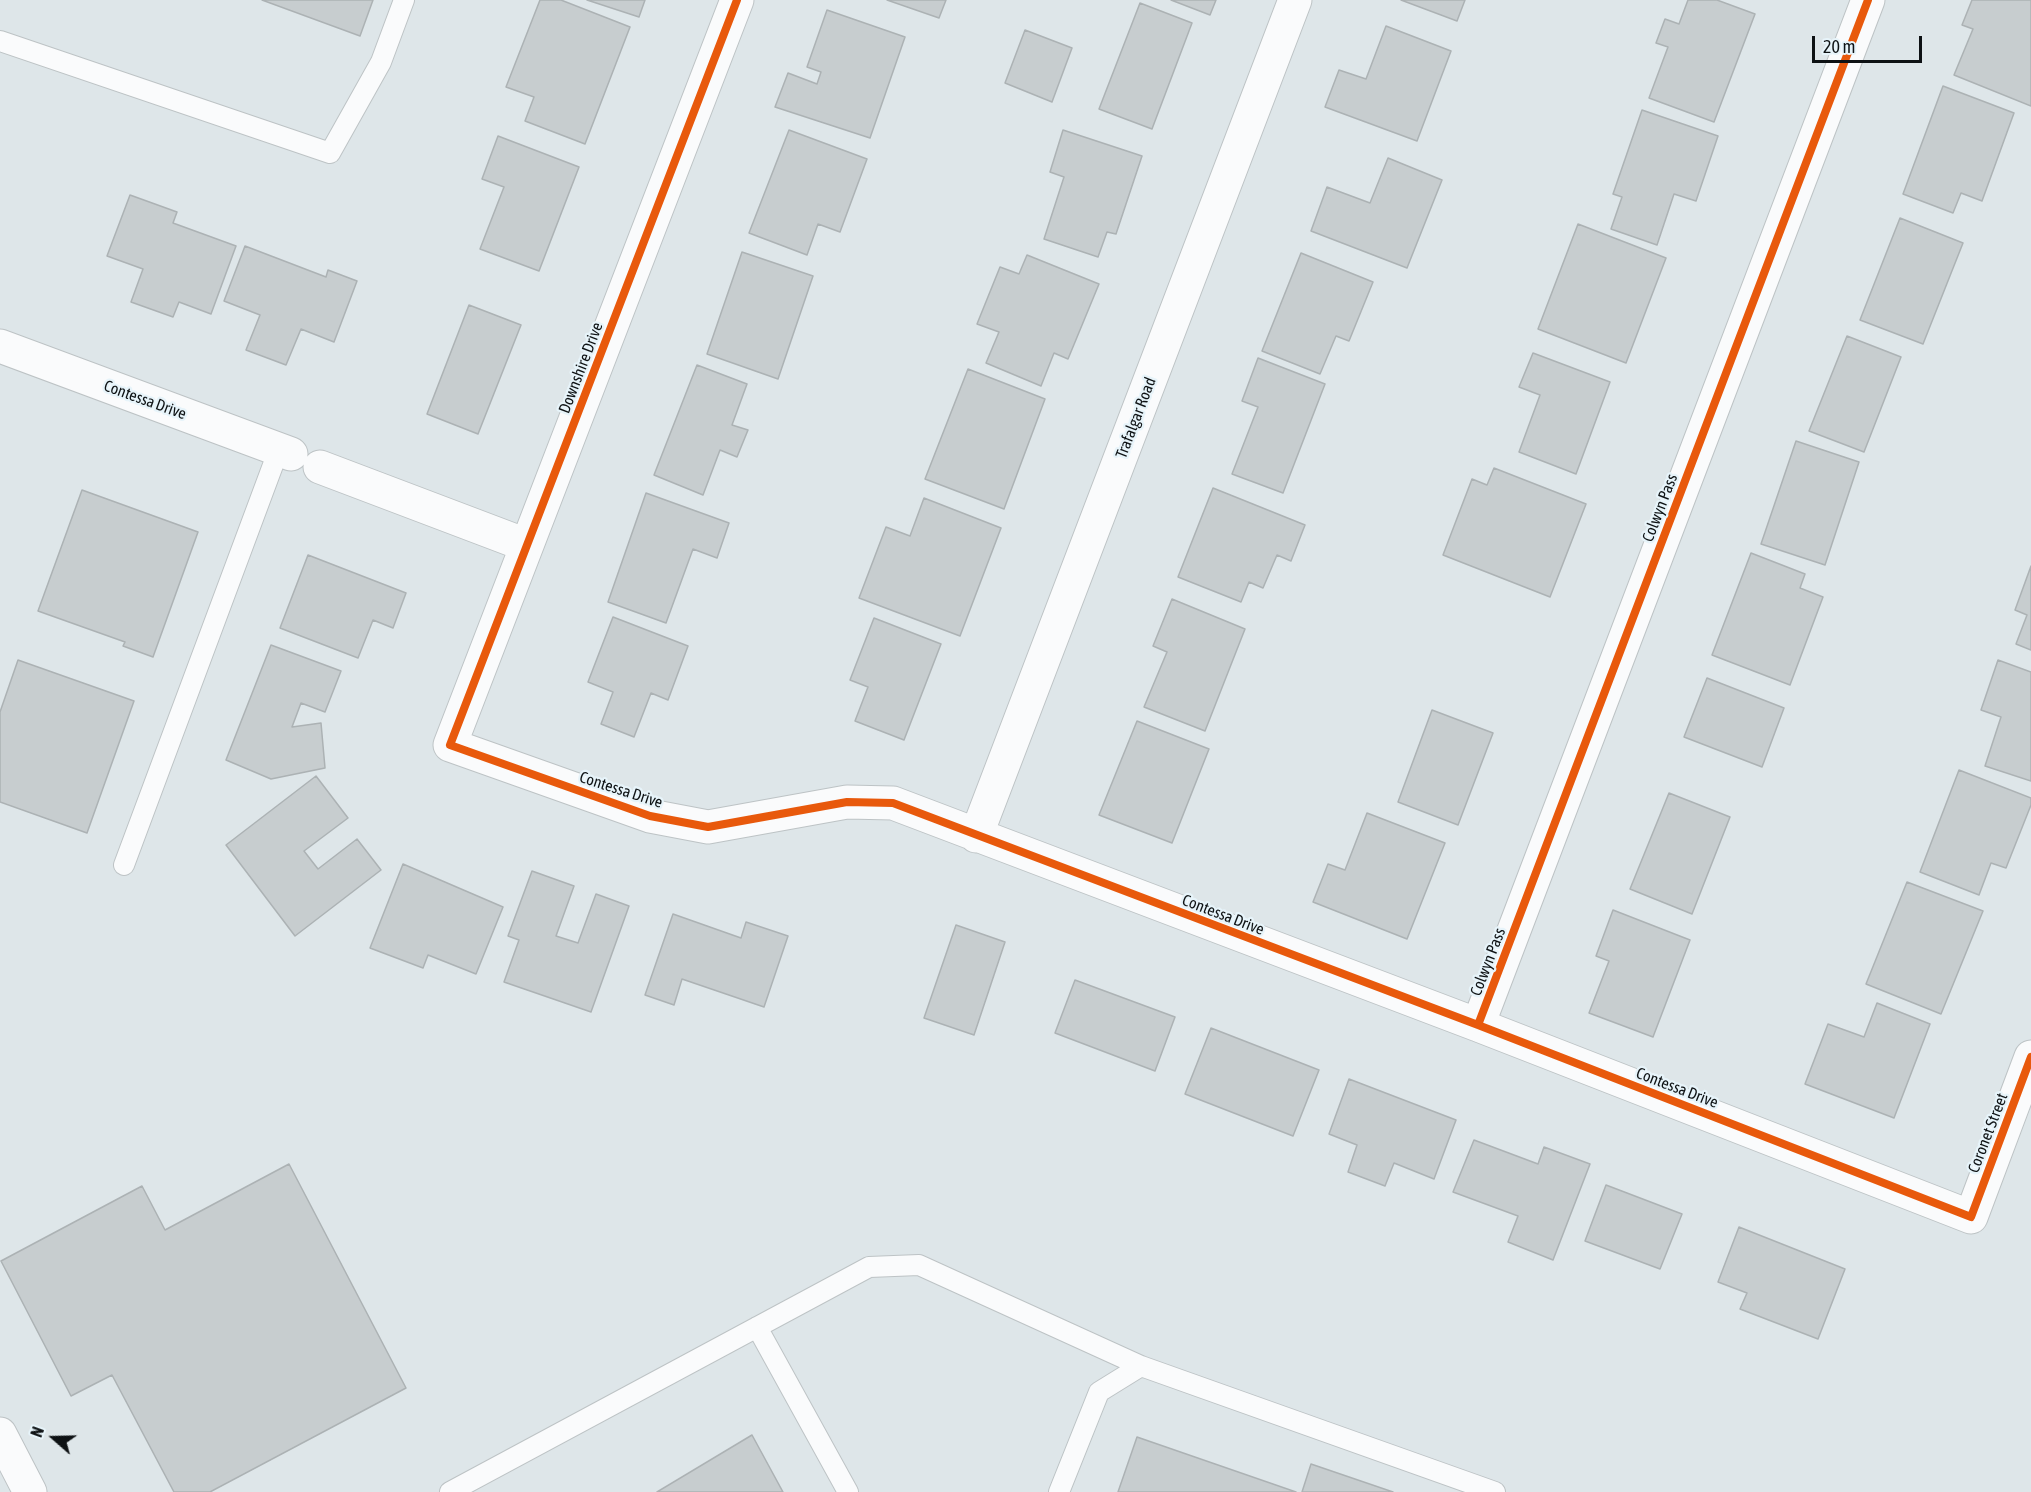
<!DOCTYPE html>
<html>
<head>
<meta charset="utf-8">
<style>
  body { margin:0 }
  #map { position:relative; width:2031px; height:1492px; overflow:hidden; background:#dee6e9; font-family:"Asap Condensed",sans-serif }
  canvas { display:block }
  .north { position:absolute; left:24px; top:1408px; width:60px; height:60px; -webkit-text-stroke:4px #e7f4fa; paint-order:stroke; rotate:290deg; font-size:16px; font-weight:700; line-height:24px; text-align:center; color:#0e1214 }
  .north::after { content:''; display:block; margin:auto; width:21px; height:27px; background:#0e1214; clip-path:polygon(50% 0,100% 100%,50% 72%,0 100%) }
  .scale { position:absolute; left:1812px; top:36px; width:110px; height:27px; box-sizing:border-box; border:3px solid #0e1214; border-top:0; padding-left:8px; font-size:18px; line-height:21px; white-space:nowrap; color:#0e1214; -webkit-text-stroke:4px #e7f4fa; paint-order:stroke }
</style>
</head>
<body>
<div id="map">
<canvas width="2031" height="1492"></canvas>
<div class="north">N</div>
<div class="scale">20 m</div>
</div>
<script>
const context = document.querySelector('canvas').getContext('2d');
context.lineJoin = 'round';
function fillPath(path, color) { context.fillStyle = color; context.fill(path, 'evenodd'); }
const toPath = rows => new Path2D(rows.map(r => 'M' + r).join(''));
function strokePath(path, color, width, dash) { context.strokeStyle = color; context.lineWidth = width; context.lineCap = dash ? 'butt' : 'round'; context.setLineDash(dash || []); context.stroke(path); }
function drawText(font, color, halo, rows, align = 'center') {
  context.font = font + ' "Asap Condensed",sans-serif'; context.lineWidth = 4.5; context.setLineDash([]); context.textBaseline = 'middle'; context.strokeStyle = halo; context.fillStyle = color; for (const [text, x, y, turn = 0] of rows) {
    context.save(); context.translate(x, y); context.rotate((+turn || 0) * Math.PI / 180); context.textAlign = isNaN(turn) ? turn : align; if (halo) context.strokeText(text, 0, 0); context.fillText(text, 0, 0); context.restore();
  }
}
const building = toPath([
  [262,0,373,0,360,36,262,0],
  [540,0,561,0,630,27,585,144,525,121,534,97,506,87,540,0],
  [587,0,645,0,639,17,587,0],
  [887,0,946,0,939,18,887,0],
  [1171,0,1216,0,1210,15,1171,0],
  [1401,0,1465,0,1457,21,1401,0],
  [1688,0,1717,0,1755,14,1714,122,1649,98,1668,47,1656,43,1665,19,1679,24,1688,0],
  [1972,0,2031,0,2031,106,1954,75,1973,29,1962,25,1972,0],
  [1140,3,1192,23,1152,129,1099,109,1140,3],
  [827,10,905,37,870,138,775,107,788,73,817,84,821,72,807,67,827,10],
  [1386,26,1451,51,1417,141,1325,107,1339,70,1366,79,1386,26],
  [1025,30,1072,48,1052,102,1005,83,1025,30],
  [1943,86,2014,113,1982,201,1961,193,1953,213,1903,194,1943,86],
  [1642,110,1718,136,1696,201,1674,194,1657,245,1611,229,1622,197,1613,194,1642,110],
  [789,130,867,159,840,232,818,224,807,255,749,233,789,130],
  [1063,130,1142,156,1116,234,1107,232,1098,257,1044,239,1064,177,1050,172,1063,130],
  [498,136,579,167,539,271,480,249,504,187,482,179,498,136],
  [1388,158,1442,180,1407,268,1311,231,1327,187,1370,203,1388,158],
  [130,195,177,212,173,223,236,246,211,314,179,302,173,317,131,302,143,269,107,256,130,195],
  [1900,218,1963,243,1923,344,1860,320,1900,218],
  [1578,224,1666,258,1626,363,1538,329,1578,224],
  [245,246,326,277,328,270,357,281,334,342,301,329,286,365,246,350,260,315,224,301,245,246],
  [742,252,813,276,778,379,707,354,742,252],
  [1301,253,1373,282,1349,341,1336,336,1320,374,1262,351,1301,253],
  [1027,255,1099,284,1068,359,1054,353,1041,386,986,363,999,332,977,324,1000,267,1019,274,1027,255],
  [469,305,521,325,478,434,427,414,469,305],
  [1847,336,1901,357,1864,452,1809,431,1847,336],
  [1533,353,1610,382,1576,474,1519,452,1540,395,1519,387,1533,353],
  [1258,358,1325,384,1283,493,1232,474,1258,407,1242,401,1258,358],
  [697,365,747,384,732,425,748,430,737,457,720,450,703,495,654,475,697,365],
  [968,369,1045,399,1004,509,925,479,968,369],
  [1796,441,1859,462,1825,565,1761,544,1796,441],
  [1494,468,1586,504,1550,597,1443,555,1472,479,1487,485,1494,468],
  [1213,488,1305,525,1291,561,1277,555,1263,588,1249,582,1241,602,1178,577,1213,488],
  [82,490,198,532,153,657,123,646,125,642,38,611,82,490],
  [646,493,729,523,717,558,693,549,666,623,608,602,646,493],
  [924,498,1001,528,960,636,859,598,886,527,910,536,924,498],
  [1751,553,1805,574,1800,588,1823,597,1790,685,1712,655,1751,553],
  [308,555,406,593,393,628,373,620,358,658,280,628,308,555],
  [2031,566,2031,650,2016,644,2027,615,2015,610,2031,566],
  [1172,599,1245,629,1205,731,1144,707,1167,652,1153,646,1172,599],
  [613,617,688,646,668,700,651,693,634,737,601,724,613,692,588,682,613,617],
  [874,618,941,644,904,740,855,721,868,687,850,680,874,618],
  [271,645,341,671,325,712,301,703,292,727,321,723,325,768,271,779,226,760,271,645],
  [18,660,134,701,87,833,0,802,0,712,18,660],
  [1998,660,2031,672,2031,781,1985,766,2001,717,1981,710,1998,660],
  [1707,678,1784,708,1762,767,1684,737,1707,678],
  [1432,710,1493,733,1458,825,1398,802,1432,710],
  [1137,721,1209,749,1172,843,1099,815,1137,721],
  [1959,770,2031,798,2031,805,2006,868,1991,863,1979,895,1920,872,1959,770],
  [316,776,348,818,304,851,318,869,357,839,381,870,295,936,226,845,316,776],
  [1669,793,1730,817,1692,914,1630,889,1669,793],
  [1367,813,1445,843,1407,939,1313,902,1328,864,1345,870,1367,813],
  [403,864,503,907,476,974,428,955,423,968,370,948,403,864],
  [532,871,574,886,556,936,578,943,596,894,629,906,591,1012,504,982,519,940,508,936,532,871],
  [1907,882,1983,911,1941,1014,1866,984,1907,882],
  [1613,910,1690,940,1653,1037,1589,1013,1609,961,1596,956,1613,910],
  [673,914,741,938,746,922,788,936,764,1007,682,979,674,1005,645,995,673,914],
  [956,925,1005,942,974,1035,924,1018,956,925],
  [1075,980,1175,1017,1155,1071,1055,1033,1075,980],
  [1877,1003,1930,1024,1894,1118,1805,1084,1828,1024,1864,1037,1877,1003],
  [1211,1028,1319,1070,1293,1136,1185,1094,1211,1028],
  [1349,1079,1456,1120,1434,1179,1394,1163,1385,1186,1348,1172,1357,1145,1329,1134,1349,1079],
  [1474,1140,1538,1164,1544,1147,1590,1164,1553,1260,1508,1242,1518,1216,1453,1192,1474,1140],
  [289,1164,406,1388,210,1492,174,1492,112,1375,71,1396,1,1261,142,1186,165,1230,289,1164],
  [1606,1185,1682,1214,1660,1269,1585,1241,1606,1185],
  [1739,1227,1845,1269,1818,1339,1740,1309,1747,1293,1718,1282,1739,1227],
  [752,1435,783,1492,657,1492,752,1435],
  [1137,1437,1296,1492,1118,1492,1137,1437],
  [1311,1464,1393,1492,1302,1492,1311,1464]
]);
fillPath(building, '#c7cdcf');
strokePath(building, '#acb2b4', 1.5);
const lane = toPath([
  [0,41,330,153,381,62,404,0],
  [124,865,279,449],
  [757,1327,848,1492],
  [450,1492,869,1267,919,1265,1141,1366],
  [1059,1492,1099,1392,1141,1366,1495,1492]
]);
const street = toPath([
  [737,0,450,745,650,816,708,827,847,802,893,803,1478,1025,1971,1217,2031,1057],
  [0,346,291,454],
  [320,467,526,545],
  [976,836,1295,0],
  [1478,1025,1868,0]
]);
const secondary = toPath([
  [0,1434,30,1492]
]);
strokePath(lane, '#bdc3c5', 22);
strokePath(street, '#bdc3c5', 35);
strokePath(secondary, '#bdc3c5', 35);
strokePath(lane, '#fafbfc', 20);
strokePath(street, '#fafbfc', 33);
strokePath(secondary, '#fafbfc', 33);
strokePath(toPath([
  [737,0,450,745,650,816,708,827,847,802,893,803,1478,1025,1971,1217,2031,1057],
  [1478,1025,1868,0]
]), '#e8590c', 8);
drawText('16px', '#0e1214', '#e7f4fa', [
  ["Downshire Drive",581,368,-69],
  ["Contessa Drive",145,400,20],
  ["Trafalgar Road",1136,418,-69],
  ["Colwyn Pass",1660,508,-69],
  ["Contessa Drive",621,790,18],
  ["Contessa Drive",1223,915,21],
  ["Colwyn Pass",1488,962,-69],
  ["Contessa Drive",1677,1088,21],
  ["Coronet Street",1988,1133,-69]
]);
</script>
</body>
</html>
